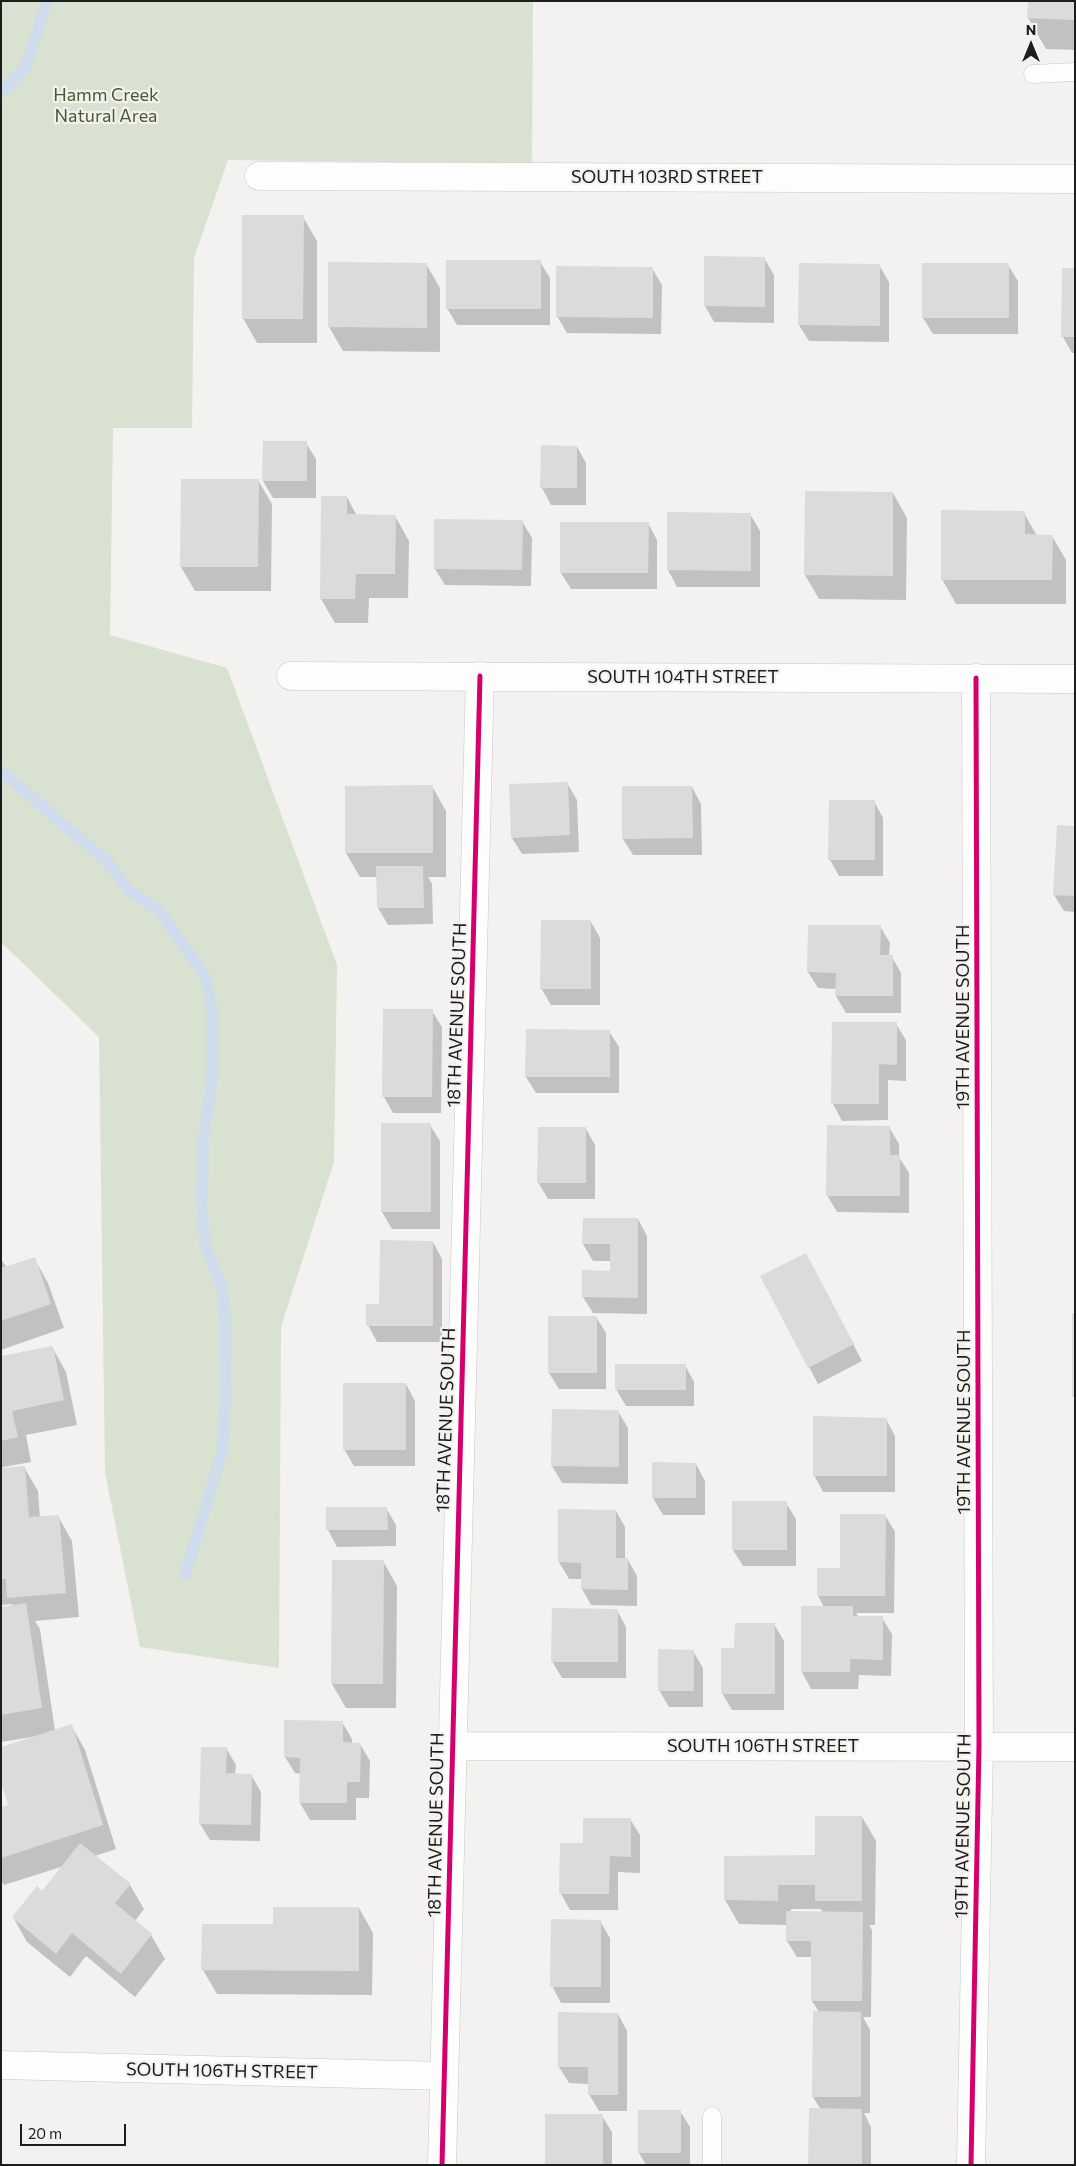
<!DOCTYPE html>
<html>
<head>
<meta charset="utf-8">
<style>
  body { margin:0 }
  #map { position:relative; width:1076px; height:2166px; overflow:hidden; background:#f3f2f0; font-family:Commissioner,sans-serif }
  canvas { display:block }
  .frame { position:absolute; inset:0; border:2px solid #1d1d1c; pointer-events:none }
  .north { position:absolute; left:1006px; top:20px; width:50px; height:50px; -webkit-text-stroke:4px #f4f2ef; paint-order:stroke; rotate:0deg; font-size:14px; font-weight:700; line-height:20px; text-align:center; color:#1d1d1c }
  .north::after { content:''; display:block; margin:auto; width:18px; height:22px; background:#1d1d1c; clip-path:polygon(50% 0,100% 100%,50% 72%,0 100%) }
  .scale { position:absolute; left:20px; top:2124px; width:106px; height:22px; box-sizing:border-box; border:2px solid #1d1d1c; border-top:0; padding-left:6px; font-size:15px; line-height:18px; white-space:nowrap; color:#1d1d1c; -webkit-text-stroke:4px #f4f2ef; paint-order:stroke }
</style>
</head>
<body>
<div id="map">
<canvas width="1076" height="2166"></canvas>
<div class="frame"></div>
<div class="north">N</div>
<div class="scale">20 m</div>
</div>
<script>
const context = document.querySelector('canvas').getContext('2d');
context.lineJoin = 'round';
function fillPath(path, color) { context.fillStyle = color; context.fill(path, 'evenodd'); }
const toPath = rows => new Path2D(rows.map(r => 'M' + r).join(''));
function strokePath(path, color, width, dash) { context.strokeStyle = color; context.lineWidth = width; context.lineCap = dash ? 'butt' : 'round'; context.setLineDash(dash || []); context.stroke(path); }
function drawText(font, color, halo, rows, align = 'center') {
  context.font = font + ' Commissioner,sans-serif'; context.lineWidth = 4.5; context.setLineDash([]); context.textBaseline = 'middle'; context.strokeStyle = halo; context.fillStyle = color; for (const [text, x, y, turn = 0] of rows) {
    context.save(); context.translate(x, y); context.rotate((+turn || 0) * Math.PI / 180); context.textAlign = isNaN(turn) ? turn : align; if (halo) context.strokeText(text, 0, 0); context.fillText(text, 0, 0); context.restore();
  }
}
fillPath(toPath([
  [1,1,533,1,532,164,228,160,194,258,192,428,113,428,110,635,227,668,337,965,334,1162,281,1327,279,1668,140,1647,105,1473,99,1037,1,942]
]), '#d9e1d1');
fillPath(toPath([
  [1075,1,1075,50,1046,49,1028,18],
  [303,217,317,241,317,343,257,343,243,318],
  [764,258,774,275,774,323,714,322,705,306],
  [540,262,550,278,550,325,457,325,447,308],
  [426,264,440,288,440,352,343,351,329,327],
  [879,265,889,282,889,342,809,341,799,325],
  [1008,265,1018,281,1018,334,933,334,923,318],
  [652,268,662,285,661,334,567,333,557,316],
  [1075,269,1075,353,1072,353,1063,337],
  [306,443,316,459,316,498,273,498,263,481],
  [542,446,577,447,586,463,586,505,551,505,542,488],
  [258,480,272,504,271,591,195,591,181,567],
  [893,493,907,518,906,600,819,599,805,575],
  [347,497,357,516,395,516,409,541,408,598,369,598,368,623,335,623,321,599],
  [1024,513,1037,536,1052,536,1066,560,1066,604,956,604,942,579],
  [750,514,760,531,760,587,677,587,668,570],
  [522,521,532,538,531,586,445,585,435,569],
  [648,523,657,540,657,589,571,589,561,573],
  [567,783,577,800,579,852,522,854,512,838],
  [432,786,446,811,446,877,428,877,432,884,433,924,388,925,378,908,378,877,360,877,346,853],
  [692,787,701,804,702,855,633,855,623,839],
  [874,801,883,818,883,876,839,876,830,860],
  [1075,827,1075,912,1064,911,1054,895],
  [591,922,600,938,600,1005,551,1005,541,988],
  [880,926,890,943,889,956,892,957,901,973,901,1013,846,1013,836,996,837,989,818,988,808,972],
  [432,1011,442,1027,441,1113,393,1113,384,1097],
  [896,1024,906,1040,906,1081,888,1080,888,1120,842,1121,833,1104],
  [609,1031,619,1047,619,1093,536,1093,526,1077],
  [430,1125,440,1141,440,1229,392,1229,382,1212],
  [889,1127,899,1144,899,1157,909,1173,909,1213,837,1212,827,1195],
  [586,1129,595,1145,595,1199,548,1199,538,1182],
  [584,1219,638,1219,647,1236,647,1314,593,1313,583,1297,612,1272,612,1261,593,1261,583,1244],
  [433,1242,442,1259,442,1342,377,1342,368,1325,380,1306],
  [34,1258,48,1283,64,1328,1,1350,1,1259,7,1268],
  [815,1271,862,1361,818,1384,809,1367],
  [596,1317,606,1333,606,1389,559,1389,549,1373],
  [52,1347,66,1372,77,1425,26,1435,31,1462,3,1467,3,1469,24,1467,38,1491,40,1518,58,1516,72,1541,79,1617,35,1621,40,1629,55,1731,71,1725,85,1750,116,1849,95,1856,130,1885,144,1909,135,1921,151,1935,165,1959,135,1997,86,1956,70,1977,27,1942,13,1917,42,1893,64,1866,4,1885,1,1881,1,1808,10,1805,32,1738,32,1737,1,1742,1,1608,13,1606,12,1604,1,1605,1,1357],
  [685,1365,694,1382,694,1406,626,1406,616,1389],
  [406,1384,415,1401,415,1466,354,1466,344,1449],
  [618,1411,628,1428,628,1484,562,1483,552,1466],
  [886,1419,895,1436,895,1492,823,1492,814,1475],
  [653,1463,696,1464,705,1481,705,1515,663,1515,653,1498],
  [786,1503,796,1519,796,1566,743,1566,733,1550],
  [327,1508,386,1508,396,1525,396,1546,337,1547,328,1530],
  [560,1510,616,1511,625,1527,625,1560,628,1560,637,1576,637,1606,591,1605,582,1589,582,1579,569,1579,559,1562],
  [885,1515,895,1532,894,1613,856,1613,859,1618,882,1618,892,1634,891,1676,859,1675,858,1689,811,1689,802,1672,824,1607,818,1596],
  [383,1561,397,1586,396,1708,346,1708,332,1684],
  [617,1610,626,1627,626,1678,562,1678,552,1661],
  [774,1624,784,1641,784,1710,732,1710,722,1693,735,1649],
  [693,1651,703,1668,703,1707,669,1707,659,1690],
  [342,1722,352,1739,352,1744,360,1744,370,1761,369,1798,356,1798,356,1820,310,1820,300,1803,301,1774,295,1773,285,1757],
  [226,1748,236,1765,235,1775,251,1775,261,1792,260,1841,210,1840,200,1824],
  [862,1817,876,1841,875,1925,869,1925,872,1930,871,2017,863,2017,870,2030,870,2113,864,2113,871,2127,871,2165,809,2165,821,2110,813,2097,819,2012,812,2001,812,1957,797,1957,787,1941,787,1925,739,1924,725,1900,816,1856],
  [791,1909,821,1909,823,1913,791,1913],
  [630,1819,640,1835,640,1873,618,1872,618,1910,570,1910,561,1894,584,1844],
  [359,1908,373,1933,372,1995,217,1994,203,1970,274,1926],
  [600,1921,610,1938,610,2003,561,2003,552,1986],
  [618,2014,627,2031,627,2111,599,2111,589,2094,589,2084,569,2083,559,2067],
  [680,2111,690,2127,690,2165,646,2165,639,2153],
  [602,2116,612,2132,612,2165,546,2165]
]), '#0003');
strokePath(toPath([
  [1,93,26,67,47,1],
  [1,771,110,864,127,888,161,913,205,976,212,1006,212,1080,203,1142,203,1180,201,1196,205,1245,222,1287,225,1316,226,1394,222,1452,185,1575]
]), '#cedcee', 11);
fillPath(toPath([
  [1028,1,1075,1,1075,20,1027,18],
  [242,215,304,215,303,319,242,319],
  [704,256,765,257,765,307,704,306],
  [446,260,541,260,541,309,446,309],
  [328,262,427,263,427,328,328,327],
  [799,263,880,264,880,326,798,325],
  [922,263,1009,263,1009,318,922,318],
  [556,266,653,267,653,318,556,317],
  [1062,268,1075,268,1075,337,1061,337],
  [263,441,307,441,307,481,262,481],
  [541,445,577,446,577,488,540,488],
  [181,479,259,479,258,567,180,567],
  [805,491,893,492,893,576,804,575],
  [321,496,347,496,347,514,396,515,395,574,356,574,355,599,320,599],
  [941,510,1025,511,1025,534,1053,535,1052,580,941,580],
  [667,512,751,513,751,571,667,570],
  [434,519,523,520,522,570,434,569],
  [560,522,649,522,648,573,560,573],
  [568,782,570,835,511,838,509,784],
  [433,785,433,853,345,853,345,786],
  [622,786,692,786,693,838,622,839],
  [829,800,875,800,875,860,828,860],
  [1057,825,1075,826,1075,896,1053,895],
  [376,866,423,866,424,908,377,908],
  [541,920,591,920,591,989,540,989],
  [808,925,881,925,880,955,893,955,893,996,835,996,836,973,807,972],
  [383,1009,433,1009,432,1097,382,1097],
  [832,1022,897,1022,897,1065,879,1064,879,1104,831,1104],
  [526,1029,610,1030,610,1077,525,1077],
  [381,1123,431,1123,431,1212,381,1212],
  [827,1125,890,1126,890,1155,900,1155,900,1196,826,1196],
  [538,1127,586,1127,586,1183,537,1183],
  [583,1218,638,1218,638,1298,582,1297,582,1270,610,1271,610,1244,582,1244],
  [380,1240,433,1241,433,1326,366,1326,366,1304,379,1304],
  [806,1253,854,1344,808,1368,760,1276],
  [35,1257,51,1304,1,1321,1,1268],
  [1072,1313,1075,1313,1075,1397,1072,1397],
  [548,1316,597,1316,597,1373,548,1373],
  [53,1346,64,1400,12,1411,18,1437,1,1441,1,1356],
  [615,1364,686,1364,686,1390,615,1390],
  [343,1383,406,1383,406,1450,343,1450],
  [552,1409,619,1410,619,1467,551,1466],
  [813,1416,887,1418,887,1476,813,1476],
  [652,1462,696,1463,696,1498,652,1498],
  [25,1466,29,1517,59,1515,66,1593,7,1598,6,1579,1,1579,1,1468],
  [732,1501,787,1501,787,1550,732,1550],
  [326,1507,387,1507,388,1530,326,1530],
  [558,1509,616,1510,616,1558,628,1558,628,1590,581,1589,581,1563,558,1562],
  [840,1514,886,1514,885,1596,817,1596,817,1568,840,1568],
  [332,1560,384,1560,383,1684,331,1684],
  [26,1603,42,1708,1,1715,1,1607],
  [801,1606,853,1606,853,1616,883,1616,883,1660,850,1659,850,1672,801,1672],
  [552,1608,618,1609,618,1662,551,1662],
  [735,1623,775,1623,775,1694,721,1694,721,1648,734,1648],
  [658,1649,694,1650,694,1691,658,1691],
  [284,1720,343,1721,343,1742,361,1743,360,1782,347,1782,347,1803,299,1803,300,1758,284,1757],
  [72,1724,103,1825,1,1858,1,1807,8,1805,1,1782,1,1747],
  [201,1747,227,1747,226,1773,252,1774,251,1825,199,1824],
  [815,1816,862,1816,862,1901,815,1901,815,1885,778,1885,778,1901,724,1900,724,1856,815,1855],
  [583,1818,631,1818,631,1857,610,1856,609,1894,559,1894,560,1843,583,1843],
  [80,1843,131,1884,115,1903,152,1934,121,1974,72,1933,56,1954,12,1917,37,1886,42,1891],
  [273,1907,359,1907,359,1971,201,1970,202,1924,273,1924],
  [786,1911,863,1912,862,2001,811,2001,811,1941,786,1941],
  [551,1919,601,1920,601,1987,550,1987],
  [813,2011,861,2012,861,2097,812,2097],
  [558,2012,618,2013,618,2095,588,2095,588,2067,558,2067],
  [809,2108,862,2109,862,2165,808,2165],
  [638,2110,681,2110,681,2153,638,2153],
  [545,2114,603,2114,603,2165,545,2165]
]), '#dcdbda');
const service = toPath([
  [1033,74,1075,72],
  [712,2165,712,2116]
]);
const minor = toPath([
  [259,176,1075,179],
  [291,676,1075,679],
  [452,1746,1075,1747],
  [1,2065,443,2076],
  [442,2165,480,676],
  [971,2165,979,1746,976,678]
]);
strokePath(service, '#c8c7c6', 19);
strokePath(minor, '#c8c7c6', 29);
strokePath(service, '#fdfdfd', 18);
strokePath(minor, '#fdfdfd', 28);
strokePath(toPath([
  [442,2165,480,676],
  [971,2165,979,1746,976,678]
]), '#d6006c', 5);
drawText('18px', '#465c2e', '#f4f2ef', [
  ["Hamm Creek",106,95],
  ["Natural Area",106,116]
]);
drawText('18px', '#1d1d1c', '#f4f2ef', [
  ["SOUTH 103RD STREET",667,177],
  ["SOUTH 104TH STREET",683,677],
  ["18TH AVENUE SOUTH",457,1015,-88],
  ["19TH AVENUE SOUTH",963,1017,-90],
  ["18TH AVENUE SOUTH",446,1420,-88],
  ["19TH AVENUE SOUTH",964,1422,-90],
  ["SOUTH 106TH STREET",763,1746],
  ["18TH AVENUE SOUTH",436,1825,-89],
  ["19TH AVENUE SOUTH",963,1826,-89],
  ["SOUTH 106TH STREET",222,2071,1]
]);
</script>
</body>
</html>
